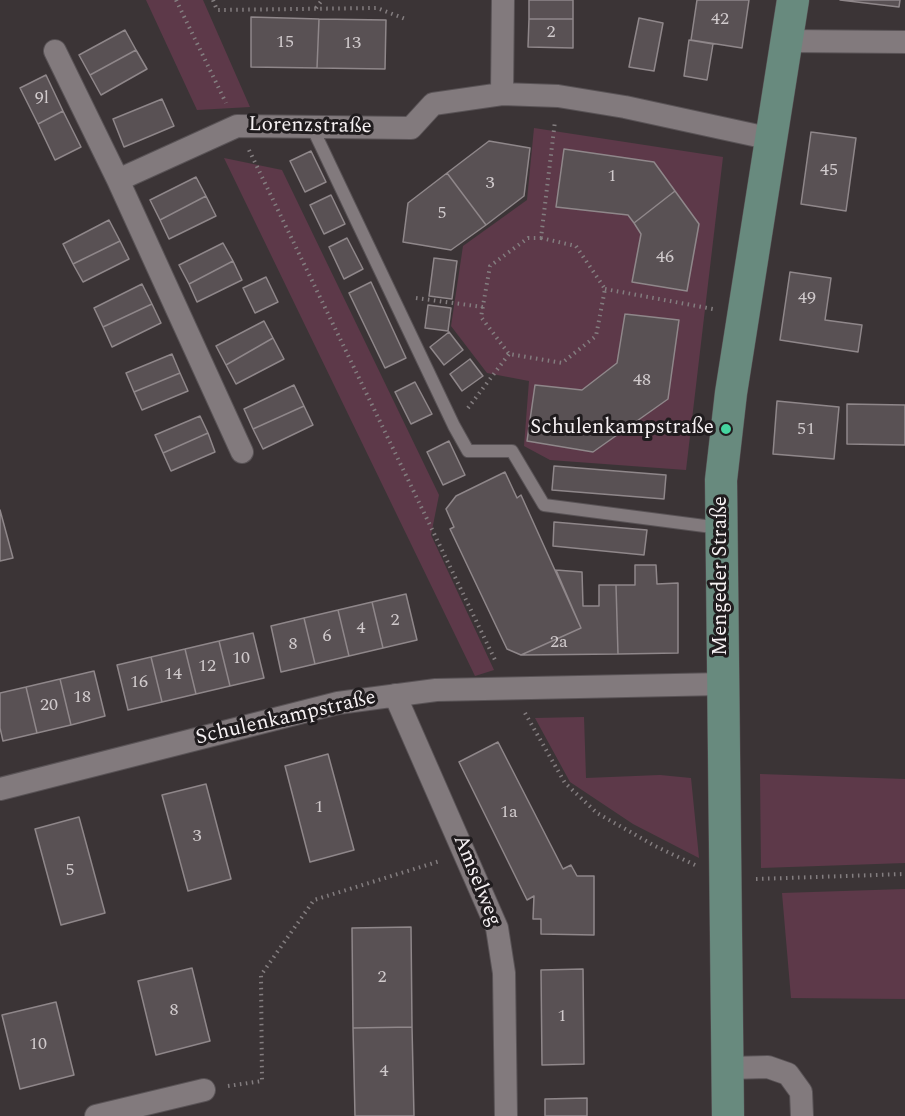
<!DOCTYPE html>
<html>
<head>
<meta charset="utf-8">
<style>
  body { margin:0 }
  canvas { display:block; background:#3b3436 }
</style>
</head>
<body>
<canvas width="905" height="1116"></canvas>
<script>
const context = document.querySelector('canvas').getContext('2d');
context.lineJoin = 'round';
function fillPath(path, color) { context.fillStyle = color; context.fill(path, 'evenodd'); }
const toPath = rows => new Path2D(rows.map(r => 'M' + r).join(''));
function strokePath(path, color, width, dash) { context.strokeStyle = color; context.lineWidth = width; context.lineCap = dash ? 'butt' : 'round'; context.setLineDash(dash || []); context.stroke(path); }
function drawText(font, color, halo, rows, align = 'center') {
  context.font = font + ' Spectral,serif'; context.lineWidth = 6; context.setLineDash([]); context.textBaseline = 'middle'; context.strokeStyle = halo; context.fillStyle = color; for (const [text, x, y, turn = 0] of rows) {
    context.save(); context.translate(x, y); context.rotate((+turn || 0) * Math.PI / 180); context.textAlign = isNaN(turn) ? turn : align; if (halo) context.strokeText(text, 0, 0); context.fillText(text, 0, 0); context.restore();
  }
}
fillPath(toPath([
  [146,0,203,0,250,107,197,110],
  [534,128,723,157,686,470,550,460,524,446,529,381,487,373,451,326,463,246,527,200],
  [224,158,282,170,439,495,431,535,494,670,475,676],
  [584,717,586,778,660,775,691,778,699,858,633,824,570,782,535,718],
  [760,774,905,779,905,863,761,868],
  [905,889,905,999,791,998,782,893]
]), '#5d3949');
const building = toPath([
  [529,0,573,0,573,19,529,19,529,0],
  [697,0,749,0,742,48,691,40,697,0],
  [840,0,900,0,899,7,840,0],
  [251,17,319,19,317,68,251,67,251,17],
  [639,18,663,23,654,71,629,67,639,18],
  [319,19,386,20,385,69,317,68,319,19],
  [529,19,573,19,573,48,528,47,529,19],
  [125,30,136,50,90,75,79,55,125,30],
  [689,40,713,44,707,80,684,76,689,40],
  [136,50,147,69,101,95,90,75,136,50],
  [46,75,63,111,38,124,20,88,46,75],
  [162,99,174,126,124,147,113,119,162,99],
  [63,111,81,147,55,160,38,124,63,111],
  [811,132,856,138,846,211,801,204,811,132],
  [489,141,530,148,524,196,486,225,447,173,489,141],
  [564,149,654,162,675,191,634,223,628,215,556,207,564,149],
  [311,151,326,182,305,192,290,161,311,151],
  [447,173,486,225,451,250,403,242,408,203,447,173],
  [196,177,206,196,160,220,150,200,196,177],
  [675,191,699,224,687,291,632,282,641,234,634,223,675,191],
  [331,195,345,224,324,234,310,205,331,195],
  [206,196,216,216,169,239,160,220,206,196],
  [109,220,120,241,73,264,63,244,109,220],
  [347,238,363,269,344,279,329,247,347,238],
  [120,241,129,259,83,282,73,264,120,241],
  [223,243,233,261,189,284,179,265,223,243],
  [434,258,457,261,452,299,429,296,434,258],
  [233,261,242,280,197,302,189,284,233,261],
  [790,272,831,278,825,320,862,325,858,352,780,340,790,272],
  [266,277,278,302,255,313,243,288,266,277],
  [371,282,406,358,385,368,349,293,371,282],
  [142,284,152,304,103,327,94,308,142,284],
  [152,304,161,323,112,347,103,327,152,304],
  [428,305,451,308,448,331,425,328,428,305],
  [625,314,679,320,668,399,593,452,527,441,535,385,582,390,617,363,625,314],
  [264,321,273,338,226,365,216,346,264,321],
  [449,332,463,350,444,365,430,347,449,332],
  [273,338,284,359,236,384,226,365,273,338],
  [172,354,180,373,134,392,126,373,172,354],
  [470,359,483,376,462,391,450,374,470,359],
  [180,373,188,391,142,410,134,392,180,373],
  [415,382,432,414,411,424,395,392,415,382],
  [294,385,304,406,253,429,244,409,294,385],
  [777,401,839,407,834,459,773,454,777,401],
  [847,404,905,405,905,445,847,444,847,404],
  [304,406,313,425,263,449,253,429,304,406],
  [200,416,208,433,163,453,155,435,200,416],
  [208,433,215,452,171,471,163,453,208,433],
  [449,441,465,475,443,485,427,452,449,441],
  [554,466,666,475,664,499,552,490,554,466],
  [505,472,517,498,521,495,581,628,521,655,507,649,450,529,454,527,446,509,456,496,505,472],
  [0,510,13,558,0,561,0,510],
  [554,522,647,530,644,555,553,546,554,522],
  [635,565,656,565,657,584,678,583,678,653,618,654,616,585,635,585,635,565],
  [556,570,582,572,583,606,599,606,599,585,616,585,618,654,521,655,581,628,556,570],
  [406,594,417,640,383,648,372,602,406,594],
  [372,602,383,648,349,656,338,610,372,602],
  [338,610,349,656,315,664,304,618,338,610],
  [304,618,315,664,281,672,271,626,304,618],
  [253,633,264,678,230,686,219,641,253,633],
  [219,641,230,686,196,694,185,649,219,641],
  [185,649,196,694,162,702,151,657,185,649],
  [151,657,162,702,128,710,117,665,151,657],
  [94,671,105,716,71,725,60,679,94,671],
  [60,679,71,725,37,733,26,687,60,679],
  [26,687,37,733,3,741,0,728,0,693,26,687],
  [498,742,563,869,571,865,577,876,594,876,594,935,541,934,541,919,533,919,534,896,527,900,459,762,498,742],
  [328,754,354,850,310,862,285,766,328,754],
  [206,784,231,879,188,891,162,795,206,784],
  [79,817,105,913,61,925,35,829,79,817],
  [411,927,412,1027,353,1028,352,928,411,927],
  [192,968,210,1041,156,1055,138,981,192,968],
  [583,969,584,1064,542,1065,541,970,583,969],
  [56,1002,74,1075,20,1089,2,1015,56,1002],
  [412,1027,414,1116,355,1116,353,1028,412,1027],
  [587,1098,587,1116,545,1116,545,1099,587,1098]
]);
fillPath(building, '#595154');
strokePath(building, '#8f878a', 1.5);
const service = toPath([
  [312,127,454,426,468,451,512,451,544,505,720,528]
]);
const minor = toPath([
  [787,41,905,42],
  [55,51,118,180,242,452],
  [502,94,503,0],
  [118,180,237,126,411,128,433,104,502,94,558,96,625,107,772,139],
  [395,695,497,928,504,973,506,1116],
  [0,789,338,703,436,690,722,684],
  [729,1068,768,1067,788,1074,801,1092,802,1116],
  [96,1116,204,1090]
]);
const secondary = toPath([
  [728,1116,721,480,731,393,793,0]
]);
strokePath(service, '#595356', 14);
strokePath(minor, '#595356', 24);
strokePath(secondary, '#595356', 33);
strokePath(toPath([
  [176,0,226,103],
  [213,0,217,10,377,8,408,20],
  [316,8,322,0],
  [249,150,496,662],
  [541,238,576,246,605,289,596,336,562,363,509,354,481,317,490,266,528,238,541,238,555,121],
  [605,289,713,309],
  [416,298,483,307],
  [468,408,509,354],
  [525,713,565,783,597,813,655,846,695,865],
  [756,879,905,874],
  [228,1086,262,1081,261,975,314,900,440,861]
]), '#837d7f', 4, [1.5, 4.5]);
strokePath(service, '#827a7d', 12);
strokePath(minor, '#827a7d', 22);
strokePath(secondary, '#688a7e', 32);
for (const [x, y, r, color] of [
  [726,429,6,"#45d49f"]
]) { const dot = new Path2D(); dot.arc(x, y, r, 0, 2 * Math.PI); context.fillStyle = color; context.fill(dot); strokePath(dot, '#201c1e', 2); }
drawText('18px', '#d0cacc', null, [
  ["42",720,20],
  ["2",551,33],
  ["15",285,43],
  ["13",352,44],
  ["9l",42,99],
  ["45",829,171],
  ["1",612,177],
  ["3",490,184],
  ["5",442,214],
  ["46",665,258],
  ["49",807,299],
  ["48",642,381],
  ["51",806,430],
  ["2",395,621],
  ["4",361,629],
  ["6",327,637],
  ["2a",559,643],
  ["8",293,645],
  ["10",241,659],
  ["12",207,667],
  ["14",173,675],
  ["16",139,683],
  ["18",82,698],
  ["20",49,706],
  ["1",319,808],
  ["1a",509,813],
  ["3",197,837],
  ["5",70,871],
  ["2",382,978],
  ["8",174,1011],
  ["1",562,1017],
  ["10",38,1045],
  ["4",384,1072]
]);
drawText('21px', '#f7f2f4', '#201c1e', [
  ["Lorenzstraße",310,127,1],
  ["Mengeder Straße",722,576,-90],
  ["Schulenkampstraße",286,719,-13],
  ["Amselweg",476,881,68]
]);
drawText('21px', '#f7f2f4', '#201c1e', [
  ["Schulenkampstraße",714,429]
], 'right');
</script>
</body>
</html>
